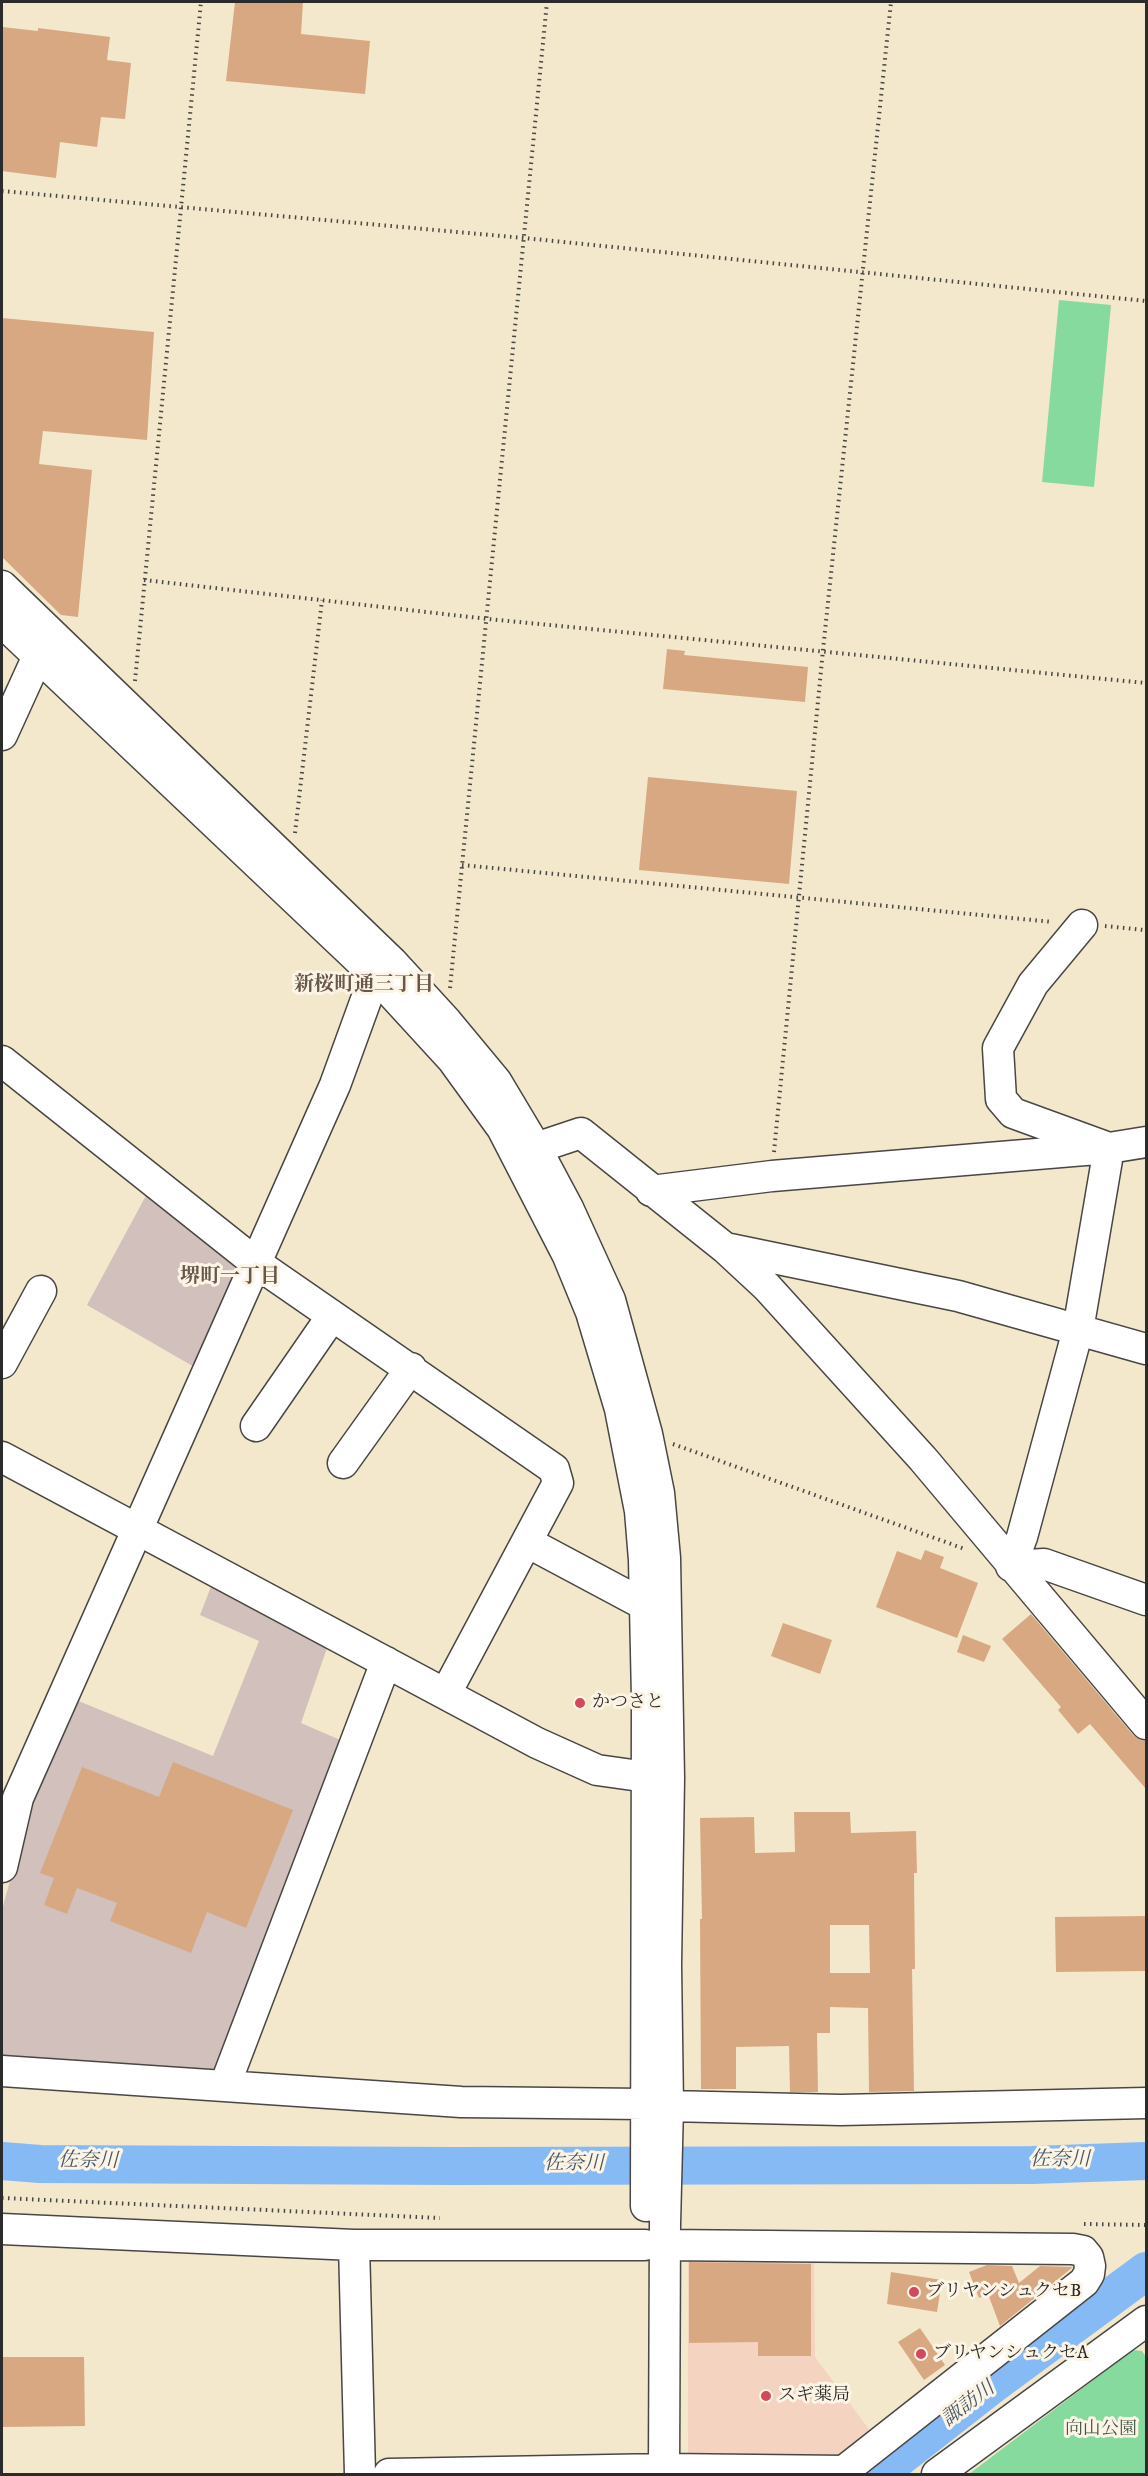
<!DOCTYPE html>
<html>
<head>
<meta charset="utf-8">
<style>
  body { margin:0 }
  #map { position:relative; width:1148px; height:2476px; overflow:hidden; background:#f3e7cc; font-family:"IM FELL DW Pica",serif }
  canvas { display:block }
  .frame { position:absolute; inset:0; border:3px solid #2b2b2b; pointer-events:none }
</style>
</head>
<body>
<div id="map">
<canvas width="1148" height="2476"></canvas>
<div class="frame"></div>
</div>
<script>
const context = document.querySelector('canvas').getContext('2d');
context.lineJoin = 'round';
function fillPath(path, color) { context.fillStyle = color; context.fill(path, 'evenodd'); }
const toPath = rows => new Path2D(rows.map(r => 'M' + r).join(''));
function strokePath(path, color, width, dash) { context.strokeStyle = color; context.lineWidth = width; context.lineCap = dash ? 'butt' : 'round'; context.setLineDash(dash || []); context.stroke(path); }
function drawText(font, color, halo, rows, align = 'center') {
  context.font = font + ' "IM FELL DW Pica","Noto Serif JP",serif'; context.lineWidth = 6; context.setLineDash([]); context.textBaseline = 'middle'; context.strokeStyle = halo; context.fillStyle = color; for (const [text, x, y, turn = 0] of rows) {
    context.save(); context.translate(x, y); context.rotate((+turn || 0) * Math.PI / 180); context.textAlign = isNaN(turn) ? turn : align; if (halo) context.strokeText(text, 0, 0); context.fillText(text, 0, 0); context.restore();
  }
}
fillPath(toPath([
  [688,2254,814,2256,815,2357,874,2436,843,2461,688,2459]
]), '#f5d3c1');
fillPath(toPath([
  [149,1190,239,1269,196,1368,87,1305],
  [212,1584,327,1648,301,1723,347,1743,219,2074,2,2061,2,1910,34,1792,76,1700,213,1756,259,1641,200,1615]
]), '#d1c0bc');
fillPath(toPath([
  [1059,300,1111,305,1094,487,1042,482],
  [1133,2350,1142,2351,1146,2357,1146,2474,969,2474]
]), '#86da9d');
strokePath(toPath([
  [2,2161,40,2164,453,2166,1032,2165,1146,2161],
  [878,2474,989,2387,1146,2271]
]), '#85baf4', 38);
fillPath(toPath([
  [235,2,303,2,301,34,370,41,365,94,226,81],
  [2,27,38,31,38,28,110,37,107,60,131,63,125,119,101,117,97,147,60,142,56,178,2,171],
  [2,318,154,332,147,440,43,431,39,464,92,470,78,617,61,615,2,557],
  [667,649,685,651,684,655,808,667,805,702,663,689],
  [648,777,797,791,789,884,639,870],
  [925,1550,944,1557,940,1568,978,1583,957,1638,876,1607,897,1551,921,1560],
  [1031,1614,1133,1735,1140,1740,1146,1741,1146,1789,1090,1724,1078,1734,1058,1710,1061,1707,1002,1639],
  [783,1623,832,1640,820,1674,771,1656],
  [963,1635,991,1646,984,1662,957,1652],
  [173,1762,293,1810,246,1928,207,1912,191,1953,110,1921,117,1903,77,1888,67,1914,44,1905,54,1878,40,1873,82,1767,159,1797],
  [794,1812,850,1812,851,1833,916,1831,917,1873,914,1873,915,1969,912,1969,914,2091,869,2092,868,2008,830,2007,830,2033,817,2033,818,2092,790,2092,789,2046,736,2047,736,2089,701,2089,700,1919,702,1919,700,1818,754,1817,755,1853,795,1852],
  [830,1925,869,1925,870,1973,830,1973],
  [1146,1916,1146,1971,1056,1972,1055,1917],
  [689,2262,811,2264,811,2356,758,2356,758,2342,689,2343],
  [987,2265,1012,2266,1019,2283,1040,2266,1073,2267,1000,2326,988,2294,979,2298,969,2272],
  [891,2272,942,2280,937,2312,887,2304],
  [920,2328,945,2365,924,2380,898,2342],
  [2,2357,84,2357,85,2426,2,2427]
]), '#d8a883');
const minor = toPath([
  [2,586,392,962,447,1022,496,1081,536,1148,568,1208,610,1300,647,1434,659,1493,665,1558,669,1778,666,1965,668,2106,665,2224,664,2474],
  [2,622,375,975,452,1059,502,1128,568,1256,591,1312,620,1409,640,1511,644,1560,647,1698,646,2206],
  [2,735,38,656],
  [2,1061,256,1263,554,1469,558,1483,446,1693],
  [536,1148,581,1133,725,1248,767,1287,923,1459,1146,1724],
  [651,1191,772,1176,1109,1148,1146,1142],
  [725,1248,958,1296,1146,1349],
  [2,1363,41,1291],
  [256,1426,332,1316],
  [2,1457,537,1743,597,1770,647,1777,666,1778],
  [343,1463,411,1368],
  [527,1542,645,1605],
  [1011,1566,1022,1537,1078,1330,1109,1148,1013,1113,1001,1099,998,1048,1033,984,1082,925],
  [1011,1566,1044,1564,1146,1600],
  [2,1867,18,1798,335,1085,375,975],
  [2,2071,461,2102,644,2104],
  [225,2085,386,1662],
  [668,2106,841,2110,1146,2103],
  [2,2229,354,2245,645,2245],
  [354,2245,360,2474],
  [665,2245,1073,2249,1083,2251,1088,2257,1090,2266,1089,2274,1084,2282,840,2474],
  [389,2474,664,2469,846,2471,849,2474],
  [937,2474,1146,2321]
]);
strokePath(minor, '#494743', 33);
strokePath(toPath([
  [2,191,524,238,1146,301],
  [144,580,488,619,1146,683],
  [135,681,201,2],
  [295,833,322,600],
  [462,865,1053,922],
  [1105,926,1144,930,1146,928],
  [450,988,547,2],
  [774,1152,823,650,891,2],
  [673,1444,965,1549],
  [2,2198,440,2218],
  [1084,2224,1146,2225]
]), '#494743', 4, [1.5, 4.5]);
strokePath(minor, '#fff', 30);
for (const [x, y, r, color] of [
  [580,1703,6,"#d1495b"],
  [914,2292,6,"#d1495b"],
  [921,2354,6,"#d1495b"],
  [766,2396,6,"#d1495b"]
]) { const dot = new Path2D(); dot.arc(x, y, r, 0, 2 * Math.PI); context.fillStyle = color; context.fill(dot); strokePath(dot, '#fcf5e5', 2); }
drawText('18px', '#2b2b2b', '#fcf5e5', [
  ["かつさと",592,1703],
  ["ブリヤンシュクセB",926,2292],
  ["ブリヤンシュクセA",933,2354],
  ["スギ薬局",778,2396]
], 'left');
drawText('18px', '#425748', '#fcf5e5', [
  ["向山公園",1101,2430]
]);
drawText('bold 20px', '#68574a', '#fcf5e5', [
  ["新桜町通三丁目",364,986],
  ["堺町一丁目",230,1278]
]);
drawText('italic 20px', '#465667', '#fcf5e5', [
  ["佐奈川",1060,2161],
  ["佐奈川",88,2162,1],
  ["佐奈川",574,2165],
  ["諏訪川",969,2405,-37]
]);
</script>
</body>
</html>
